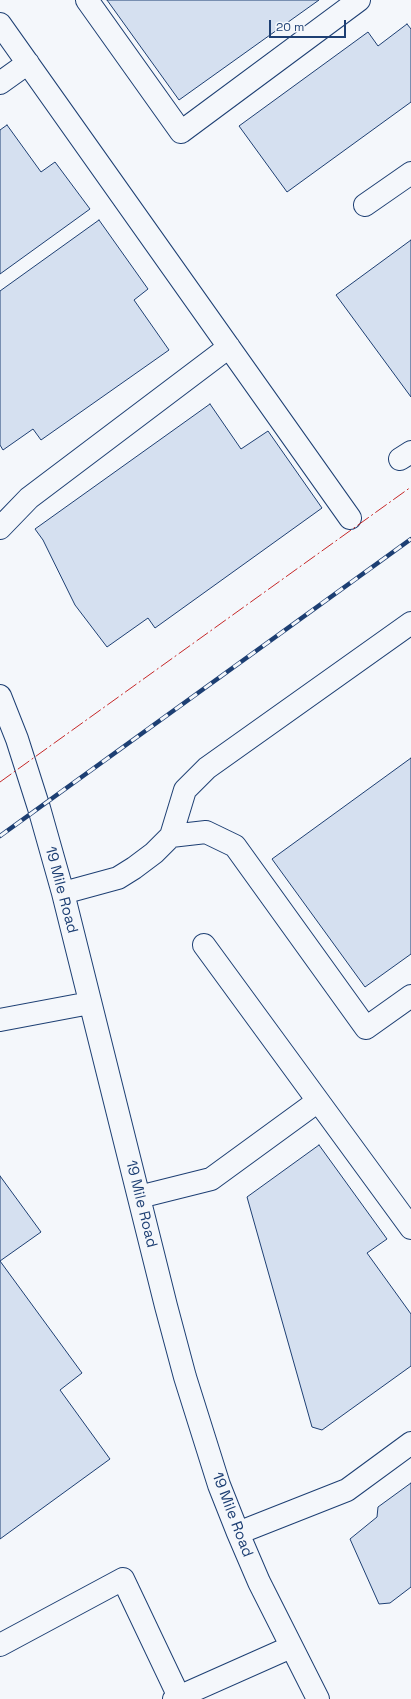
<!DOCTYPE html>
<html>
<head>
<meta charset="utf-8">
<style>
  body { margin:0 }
  #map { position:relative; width:411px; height:1699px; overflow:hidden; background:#f4f7fb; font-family:"Space Grotesk",sans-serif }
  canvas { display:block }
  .scale { position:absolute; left:269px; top:20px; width:77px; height:18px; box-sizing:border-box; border:2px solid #1d3f73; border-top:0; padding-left:5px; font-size:12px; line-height:14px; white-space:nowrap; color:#1d3f73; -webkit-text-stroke:3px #f4f7fb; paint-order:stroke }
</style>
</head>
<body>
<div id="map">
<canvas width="411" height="1699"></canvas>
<div class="scale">20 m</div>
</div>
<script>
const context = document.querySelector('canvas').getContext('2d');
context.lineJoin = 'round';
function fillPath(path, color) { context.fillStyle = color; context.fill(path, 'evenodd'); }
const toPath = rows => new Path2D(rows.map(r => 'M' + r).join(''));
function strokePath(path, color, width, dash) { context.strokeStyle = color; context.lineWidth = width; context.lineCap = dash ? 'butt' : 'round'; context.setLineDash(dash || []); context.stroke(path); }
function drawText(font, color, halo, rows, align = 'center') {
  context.font = font + ' "Space Grotesk",sans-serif'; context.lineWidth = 3; context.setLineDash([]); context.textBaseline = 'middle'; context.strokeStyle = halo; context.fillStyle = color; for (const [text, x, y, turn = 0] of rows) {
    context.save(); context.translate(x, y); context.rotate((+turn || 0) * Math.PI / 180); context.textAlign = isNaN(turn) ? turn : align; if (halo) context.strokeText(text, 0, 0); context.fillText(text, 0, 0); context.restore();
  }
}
const building = toPath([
  [107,0,319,0,179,100,107,0],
  [407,24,411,29,411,102,287,192,239,126,368,32,378,46,407,24],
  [7,125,41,172,55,162,90,209,0,274,0,130,7,125],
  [99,220,148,289,134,300,169,350,41,440,33,429,3,450,0,445,0,291,99,220],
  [411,240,411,397,336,295,411,240],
  [210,404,241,449,268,431,322,508,155,628,148,618,107,647,75,605,43,540,35,529,210,404],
  [411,758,411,954,365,987,272,859,411,758],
  [319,1145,387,1239,367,1253,411,1314,411,1366,322,1430,312,1427,247,1197,319,1145],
  [0,1176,41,1232,0,1261,82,1373,60,1390,110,1459,0,1539,0,1176],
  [411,1483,411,1587,390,1603,379,1604,350,1539,377,1517,378,1507,411,1483]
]);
fillPath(building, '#d5e0f0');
strokePath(building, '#1d3f73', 1);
const minor = toPath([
  [87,0,181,132,359,0],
  [0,24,350,518],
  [0,83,28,63],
  [365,205,411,173],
  [400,459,411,452],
  [0,528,29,498,229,347],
  [0,696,17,739,39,808,63,893,166,1306,185,1377,219,1485,238,1533,259,1582,318,1699],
  [171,836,206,832,235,846,366,1028,411,996],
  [63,893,118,878,134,868,154,853,171,836,185,790,207,768,411,623],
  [204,945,411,1228],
  [0,1020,90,1003],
  [139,1197,211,1179,318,1101],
  [238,1533,347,1490,411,1443],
  [0,1645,123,1579,180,1699],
  [174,1699,291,1647]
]);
strokePath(minor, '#1d3f73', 24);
strokePath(minor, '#f4f7fb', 22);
const rail = toPath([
  [0,836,411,539]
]);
strokePath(rail, '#1d3f73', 4.5);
strokePath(rail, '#f4f7fb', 3, [9]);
strokePath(toPath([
  [0,782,411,487]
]), '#c62828', 1, [14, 3, 2, 3]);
drawText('15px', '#1d3f73', '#f4f7fb', [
  ["19 Mile Road",61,890,75],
  ["19 Mile Road",141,1204,76],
  ["19 Mile Road",232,1515,69]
]);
</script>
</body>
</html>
